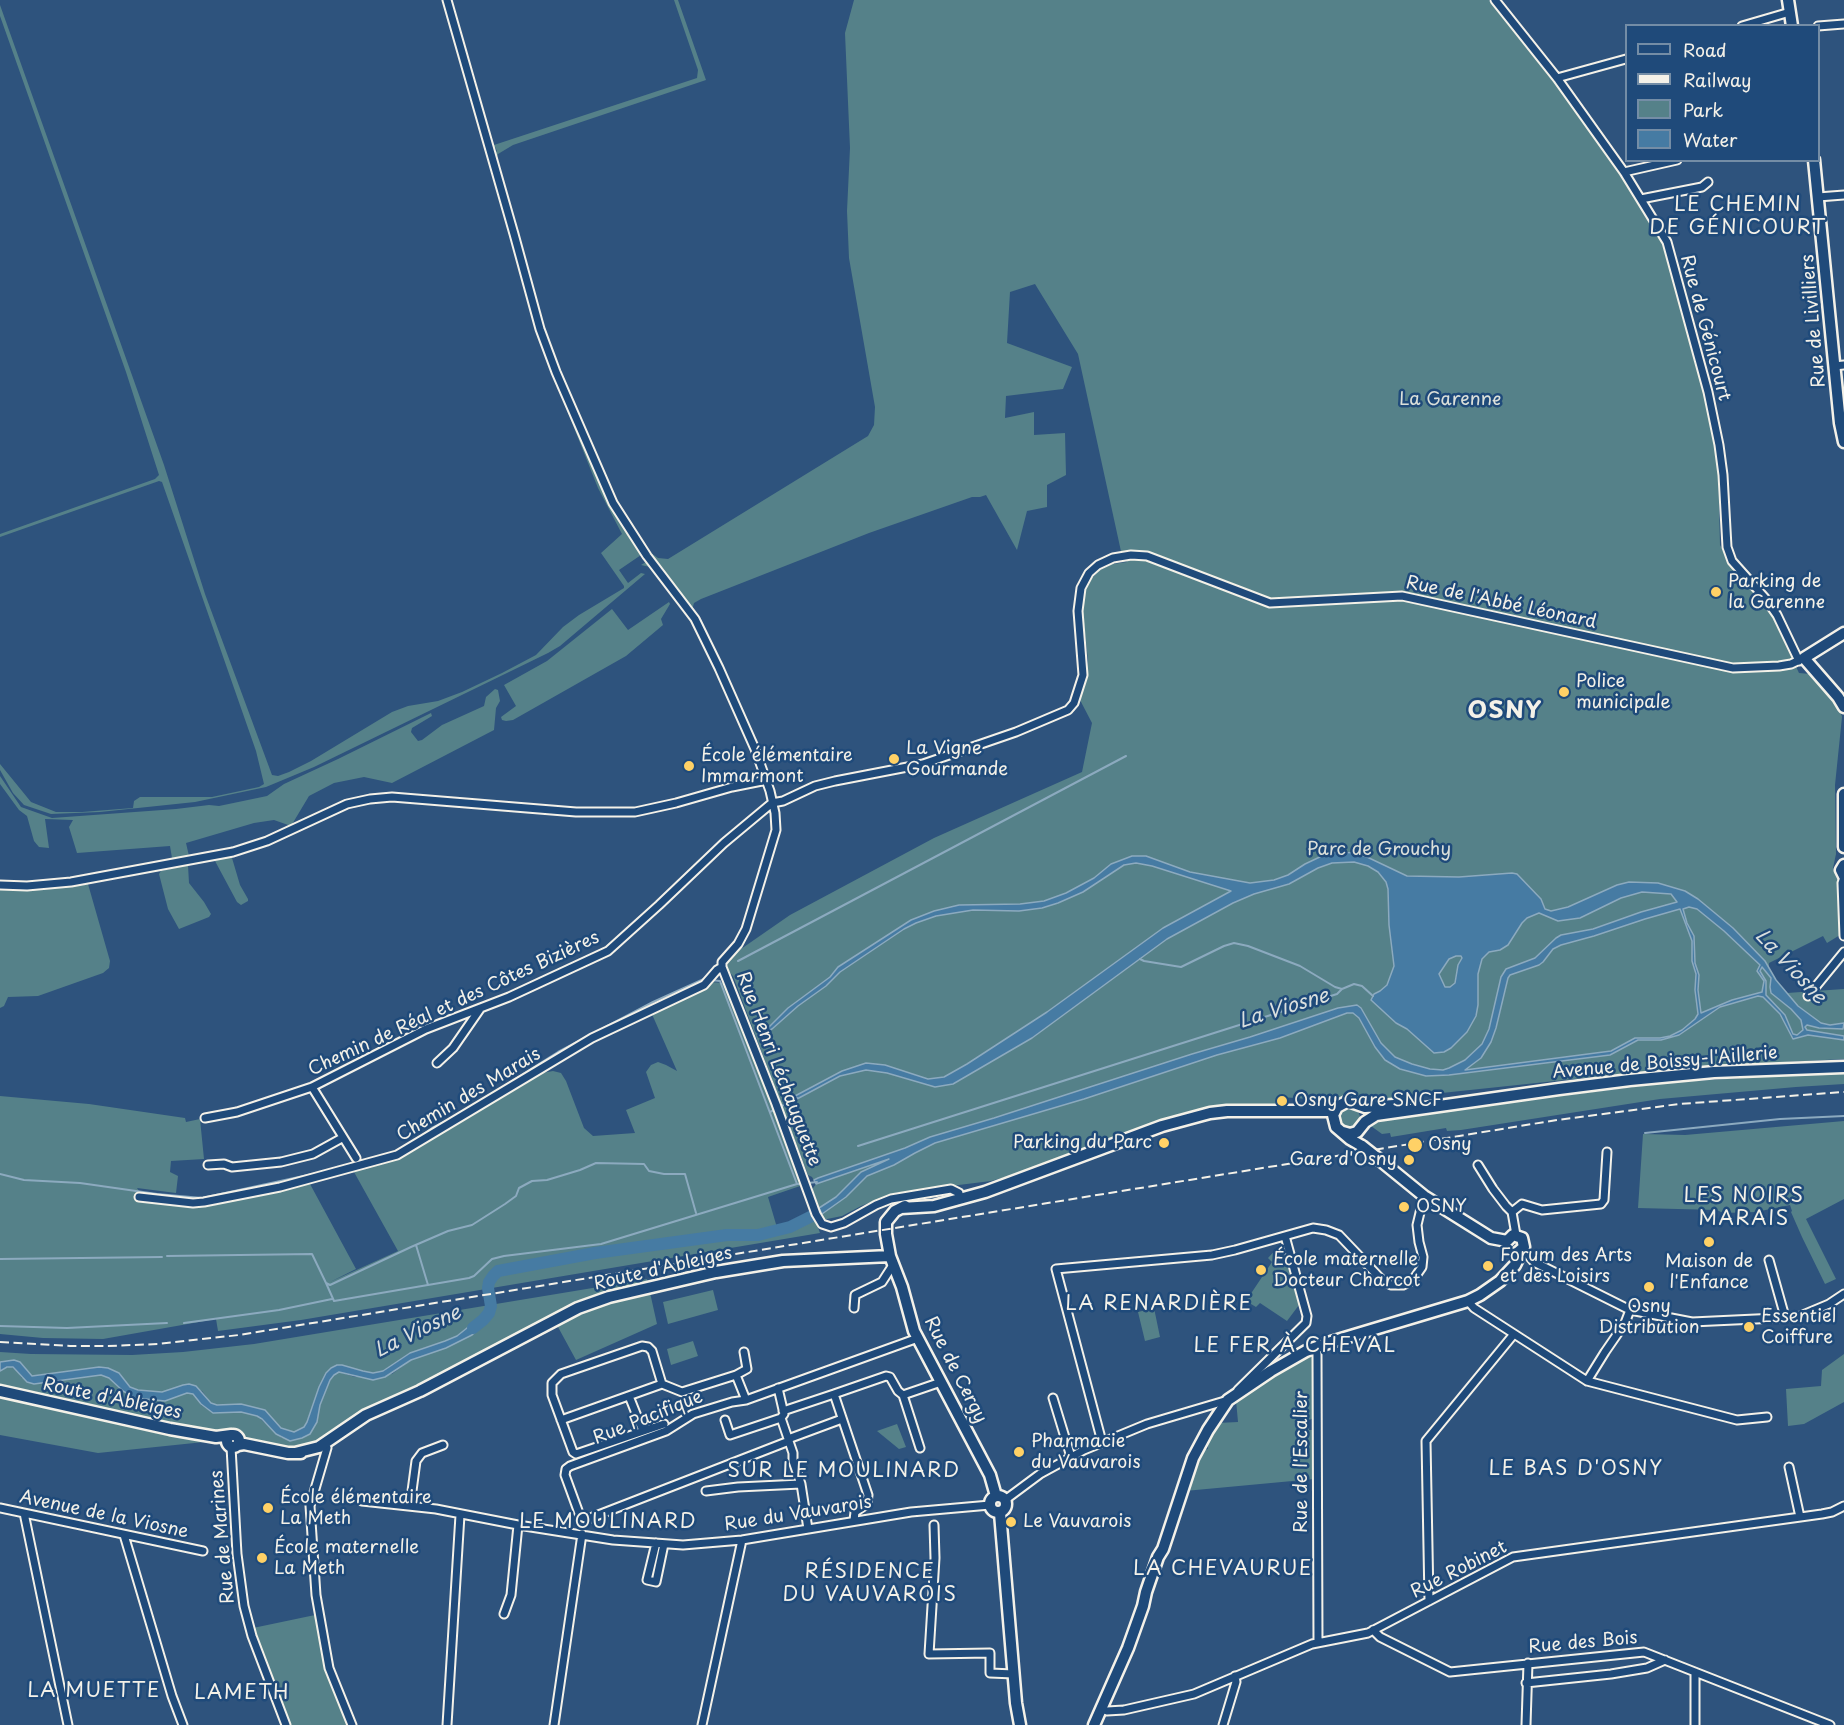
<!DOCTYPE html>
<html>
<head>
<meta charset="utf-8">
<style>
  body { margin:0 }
  #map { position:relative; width:1844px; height:1725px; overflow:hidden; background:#2e537d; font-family:"Playpen Sans",sans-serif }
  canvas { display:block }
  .legend { position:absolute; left:1625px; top:24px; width:195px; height:138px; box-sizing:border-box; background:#1f4a7a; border:2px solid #748da6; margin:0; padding:8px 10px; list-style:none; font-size:18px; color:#f4f1e8 }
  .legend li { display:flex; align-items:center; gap:12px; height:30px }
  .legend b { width:30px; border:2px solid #748da6 }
</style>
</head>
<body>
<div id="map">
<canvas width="1844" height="1725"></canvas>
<ul class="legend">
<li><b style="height:8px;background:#1f4a7a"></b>Road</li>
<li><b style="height:8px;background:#f4f1e8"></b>Railway</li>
<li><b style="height:16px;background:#558189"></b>Park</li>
<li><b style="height:16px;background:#467ba3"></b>Water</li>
</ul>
</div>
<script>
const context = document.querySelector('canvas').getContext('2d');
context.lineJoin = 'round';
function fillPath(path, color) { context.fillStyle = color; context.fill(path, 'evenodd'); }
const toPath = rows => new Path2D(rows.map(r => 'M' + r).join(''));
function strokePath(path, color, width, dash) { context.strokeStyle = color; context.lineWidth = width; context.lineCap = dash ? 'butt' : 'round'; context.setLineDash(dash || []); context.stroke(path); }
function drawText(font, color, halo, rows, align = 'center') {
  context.font = font + ' "Playpen Sans",sans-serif'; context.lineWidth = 5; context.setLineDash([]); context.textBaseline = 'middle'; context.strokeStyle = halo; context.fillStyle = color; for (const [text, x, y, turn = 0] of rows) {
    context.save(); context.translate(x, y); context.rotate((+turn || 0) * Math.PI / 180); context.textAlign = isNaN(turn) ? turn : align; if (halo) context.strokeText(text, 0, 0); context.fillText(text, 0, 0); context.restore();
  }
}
fillPath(toPath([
  [443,0,445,0,530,299,611,504,628,532,652,566,650,567,641,565,646,562,641,555,619,570,628,583,641,573,645,574,560,646,548,653,314,767,266,787,195,802,100,812,51,814,24,805,13,793,0,770,0,764,31,802,56,812,82,812,133,808,134,801,140,797,212,797,259,787,264,784,256,751,162,482,159,481,0,537,0,534,155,479,159,475,126,372,0,16,0,5,164,465,205,594,272,775,278,776,289,772,311,761,392,712,408,706,438,701,462,692,502,673,536,655,563,627,579,615,624,588,624,586,601,553,622,534,598,488,541,345],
  [449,0,451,0,477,95,494,145,697,78,698,70,674,0,678,0,706,80,513,145,498,154,497,157,541,325,580,420,612,493,624,516,651,553,658,558,668,559,868,436,874,425,875,407,849,258,847,211,850,148,845,33,854,0,1489,0,1554,80,1620,174,1662,243,1704,389,1718,461,1720,545,1732,567,1765,601,1799,673,1810,674,1840,709,1842,717,1835,785,1836,854,1833,868,1839,883,1840,935,1827,943,1823,936,1769,963,1769,968,1776,980,1787,993,1844,989,1844,1059,1749,1064,1631,1073,1366,1101,1358,1096,1345,1095,1335,1101,1281,1097,1279,1107,1218,1107,1020,1173,991,1181,894,1193,861,1206,842,1216,822,1220,811,1191,816,1184,812,1177,808,1175,733,976,727,970,728,958,790,915,934,838,1082,772,1092,723,1080,700,1086,682,1088,660,1082,607,1086,587,1093,577,1100,570,1113,564,1127,562,1122,556,1078,354,1035,284,1010,292,1007,343,1072,367,1063,389,1006,396,1005,418,1034,412,1034,435,1065,433,1066,475,1047,485,1047,507,1027,511,1017,550,986,495,980,497,972,497,869,533,701,599,694,603,692,610,690,609,667,576,664,569,649,555,622,516,597,466,540,323,494,160,495,153,497,151,495,147,491,147],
  [669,602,670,604,661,619,663,625,626,656,513,720,506,721,502,720,501,717,516,706,504,685,547,661,612,609,628,630],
  [495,689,498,690,500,701,496,708,494,730,392,783,364,777,334,783,309,796,291,826,274,820,254,823,186,843,189,856,172,858,170,846,77,853,69,827,73,820,45,819,49,848,39,847,34,841,27,816,19,810,0,784,0,776,21,807,52,818,176,809,209,805,219,806,267,796,284,784,338,759,431,713,432,716,412,728,411,732,418,741,422,740,442,725,484,706,486,697],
  [227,856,232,858,240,885,248,899,248,901,241,905,237,902,215,861],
  [188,865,189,883,204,902,211,914,209,917,179,929,168,909,159,874,161,871],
  [80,883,88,884,110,961,109,968,103,973,38,996,8,997,4,1006,0,1008,0,889,18,890],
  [709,982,725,983,803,1185,768,1197,778,1231,790,1229,815,1219,820,1233,301,1320,218,1331,216,1319,103,1339,43,1338,0,1334,0,1096,89,1104,185,1118,186,1122,200,1119,204,1159,171,1161,170,1172,178,1176,176,1193,137,1188,147,1202,199,1205,310,1184,356,1269,330,1282,398,1251,354,1172,407,1154,542,1073,553,1071,561,1073,566,1081,584,1128,593,1136,635,1133,626,1110,655,1098,646,1072,651,1065,658,1062,666,1065,677,1071,651,1012],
  [1844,1072,1844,1084,1796,1087,1660,1099,1461,1130,1447,1131,1446,1128,1391,1137,1390,1133,1382,1134,1371,1126,1377,1118,1675,1082],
  '1338 1118a11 11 0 1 1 22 0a11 11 0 1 1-22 0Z',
  [1844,1121,1844,1199,1806,1219,1836,1279,1825,1284,1802,1237,1791,1212,1792,1211,1790,1205,1756,1212,1723,1213,1717,1210,1638,1208,1643,1134,1685,1135],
  [1281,1244,1299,1305,1287,1321,1260,1303,1256,1307,1246,1301,1272,1262,1268,1258],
  [647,1279,657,1324,576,1360,552,1316,492,1346,366,1415,328,1444,294,1451,233,1439,98,1453,0,1435,0,1371,10,1366,16,1370,22,1378,101,1375,109,1378,123,1391,180,1395,187,1393,193,1394,201,1405,213,1413,241,1412,257,1416,282,1438,317,1422,320,1405,330,1380,334,1375,339,1372,355,1377,392,1374,411,1360,472,1335,488,1319,477,1320,457,1336,445,1341,410,1353,383,1371,373,1373,363,1371,342,1365,337,1365,331,1368,326,1373,319,1387,307,1422,304,1427,294,1432,281,1428,265,1410,241,1404,217,1405,211,1403,202,1391,183,1385,162,1392,138,1390,130,1387,119,1373,99,1367,32,1376,20,1362,14,1360,0,1362,0,1352,31,1354,132,1355,183,1352,254,1344],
  [713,1290,718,1310,668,1324,663,1302],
  [1154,1308,1160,1337,1145,1341,1138,1312],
  [693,1341,698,1356,671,1365,667,1349],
  [1314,1354,1314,1418,1309,1420,1309,1430,1314,1430,1314,1479,1185,1491,1195,1473,1193,1471,1202,1450,1208,1449,1207,1441,1217,1423,1238,1422,1236,1400,1296,1359],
  [1844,1354,1844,1402,1804,1424,1788,1426,1786,1389,1821,1386,1822,1370],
  [897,1424,906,1447,899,1449,877,1431],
  [315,1615,325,1667,348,1725,290,1725,253,1628]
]), '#558189');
const water = toPath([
  [1338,852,1355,853,1367,857,1407,876,1459,877,1512,873,1517,874,1541,899,1545,909,1551,911,1568,907,1617,885,1629,882,1658,883,1685,891,1698,899,1733,928,1765,961,1776,980,1798,1006,1821,1023,1830,1025,1844,1023,1843,1029,1819,1028,1807,1025,1805,1027,1807,1030,1844,1036,1844,1040,1808,1035,1793,1039,1780,1014,1763,997,1758,996,1720,1007,1679,1035,1661,1040,1638,1040,1610,1055,1449,1075,1426,1076,1400,1069,1385,1060,1375,1047,1359,1018,1353,1013,1347,1013,1280,1038,1217,1055,1084,1099,935,1143,915,1153,894,1165,867,1176,846,1197,822,1214,819,1208,836,1197,861,1172,889,1159,816,1184,814,1180,818,1178,905,1148,930,1137,994,1118,1192,1054,1250,1037,1338,1008,1357,1005,1361,1008,1381,1043,1395,1057,1412,1064,1430,1069,1443,1070,1449,1068,1465,1060,1482,1044,1489,1029,1501,977,1506,969,1535,958,1556,938,1561,935,1593,929,1641,912,1677,902,1671,894,1642,892,1621,898,1580,918,1558,921,1539,913,1527,918,1522,923,1508,945,1500,950,1489,952,1482,959,1478,974,1478,1005,1476,1016,1467,1032,1451,1048,1444,1052,1434,1053,1407,1029,1396,1023,1371,1000,1374,994,1380,991,1387,985,1394,966,1389,925,1388,889,1386,882,1378,872,1368,866,1354,862,1332,863,1318,868,1289,884,1254,894,1233,903,1167,939,1032,1038,953,1084,935,1087,887,1073,866,1070,840,1076,797,1099,795,1096,842,1071,866,1063,885,1065,928,1079,944,1077,967,1064,1047,1012,1163,928,1231,891,1152,866,1136,863,1124,865,1083,892,1058,903,1042,908,1019,911,973,910,936,916,916,923,904,929,840,972,826,986,798,1006,772,1029,758,1036,758,1033,769,1027,788,1008,830,977,838,967,911,920,934,911,959,905,1020,904,1044,901,1066,893,1094,878,1111,864,1132,856,1146,856,1190,872,1250,883,1274,880,1288,875,1305,864,1324,855,1338,852],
  [1689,907,1697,909,1724,931,1760,965,1757,971,1764,981,1762,992,1732,1000,1701,1013,1698,990,1699,975,1695,963,1694,936,1687,923,1683,909,1689,907],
  [1680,909,1692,941,1692,961,1696,974,1695,990,1698,1014,1695,1019,1682,1030,1670,1036,1660,1038,1635,1038,1611,1051,1465,1070,1481,1058,1491,1042,1496,1028,1508,978,1510,975,1539,965,1543,962,1553,949,1561,945,1594,936,1645,919,1680,909],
  [1456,956,1461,956,1462,958,1458,965,1455,983,1450,987,1445,987,1439,974,1449,959,1456,956],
  [1762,967,1771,978,1770,987,1771,993,1791,1009,1801,1020,1803,1030,1797,1035,1793,1034,1785,1015,1766,995,1766,981,1760,971,1762,967],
  [490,1318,472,1335,446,1348,411,1360,385,1377,373,1380,339,1372,334,1375,330,1380,320,1405,317,1422,310,1434,302,1438,290,1441,276,1434,262,1419,257,1416,241,1412,213,1413,201,1404,193,1394,187,1393,165,1401,135,1398,123,1391,109,1378,101,1375,34,1384,27,1382,13,1367,7,1367,0,1371,0,1362,14,1360,20,1362,32,1376,99,1367,108,1368,119,1373,130,1387,138,1390,162,1392,183,1385,189,1384,196,1386,211,1403,217,1405,241,1404,265,1410,281,1428,294,1432,304,1427,307,1422,319,1387,326,1373,331,1368,337,1365,342,1365,363,1371,373,1373,383,1371,410,1353,445,1341,457,1336,477,1320,490,1318]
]);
fillPath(water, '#467ba3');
strokePath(water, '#8caabf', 1.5);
strokePath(toPath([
  [1140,959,1144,961,1181,967,1224,946,1234,943,1248,946,1300,966,1335,987,1342,989],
  [738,961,1126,756],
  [710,980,720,981,797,1184,801,1184],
  [770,1112,797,1098],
  [1645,1133,1780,1119,1844,1116],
  [410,1144,432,1128,458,1115,558,1052,653,1002,706,978],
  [858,1146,1337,994,1342,989,1354,984,1362,986,1373,996],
  [0,1174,24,1180,80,1183,157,1194,202,1198,331,1170],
  [808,1183,817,1182],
  [416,1245,428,1285],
  [167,1256,312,1254,326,1283,330,1285,411,1247,448,1231,472,1225,505,1204,516,1196,519,1188,532,1181,547,1180,580,1170,596,1163,644,1164,649,1171,664,1174,685,1174,696,1213],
  [0,1259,162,1257],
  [326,1283,334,1301,469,1278,474,1276,492,1259,504,1256,601,1244,797,1184],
  [184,1323,279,1310,332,1299],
  [0,1326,67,1328,167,1323]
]), '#8caabf', 2);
strokePath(toPath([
  [473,1328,483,1320,489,1313,491,1306,488,1288,489,1282,493,1276,498,1271,595,1253,727,1235,758,1235,790,1227,812,1216]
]), '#467ba3', 12);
const street = toPath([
  [447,0,514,234,540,329,556,372,613,503,647,556,695,619,719,668,755,749,770,791,775,813,776,830,746,929,738,944,722,962,722,967,776,1104,816,1214,822,1224,831,1227,844,1223,876,1205,891,1199,951,1189,959,1193,958,1200],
  [1495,0,1557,78,1624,172,1667,242,1708,392,1719,445,1723,475,1727,547,1732,561,1765,598,1777,615,1799,661],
  [1742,26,1790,12],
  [1818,26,1844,24],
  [1557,78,1626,59],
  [1624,172,1677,160],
  [1818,197,1844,195],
  [1641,199,1702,187,1708,182],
  [1834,366,1844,365],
  [1844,877,1842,883,1844,936],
  [0,885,27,886,71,882,233,852,267,841,347,804,370,799,392,797,576,812,635,812,676,803,732,787,767,780],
  [1808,996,1844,952],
  [437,1063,453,1048,480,1009],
  [312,1087,356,1158],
  [205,1118,237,1112,312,1087,426,1029,509,997,608,951,659,905,724,843,772,803,783,801,815,786,835,781,923,764,1016,732,1068,710,1074,703,1083,675,1078,611,1081,588,1089,573,1098,565,1113,558,1131,555,1147,556,1270,603,1402,596,1733,668,1779,666,1791,664,1804,658],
  [208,1165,224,1164,232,1167,281,1162,313,1154,342,1138],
  [1478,1165,1493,1189,1506,1206,1512,1212],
  [139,1197,193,1203,204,1202,280,1187,397,1155,592,1038,704,985,717,970,722,967],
  [1512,1212,1522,1204,1542,1210,1601,1204,1604,1200,1607,1152],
  [1512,1212,1516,1235],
  [1523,1249,1534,1262,1630,1310,1692,1322,1798,1317,1829,1304,1844,1294],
  [1769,1260,1785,1317],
  [1468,1301,1474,1308,1587,1381,1737,1420,1767,1417],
  [854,1308,855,1295,882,1282,893,1265],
  [1317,1354,1318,1642],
  [736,1375,747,1369,744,1352],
  [1587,1381,1605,1352,1625,1323,1630,1310],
  [778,1388,784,1414,781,1418,793,1453,793,1461,801,1484,808,1529],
  [1238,1390,1306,1323,1307,1316,1285,1236],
  [903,1395,920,1448],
  [629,1396,643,1431],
  [1053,1398,1071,1457],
  [783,1411,834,1394],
  [561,1420,662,1384],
  [725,1420,730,1435,781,1418],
  [664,1424,576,1454,573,1452,552,1395,552,1383,561,1374,642,1346,648,1347,652,1351,662,1384,682,1392,736,1375,746,1400],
  [788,1439,842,1419],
  [789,1441,588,1519,580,1516,565,1475,566,1469,570,1466,666,1431,693,1414,732,1402,746,1400,918,1338],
  [1102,1442,1056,1269,1212,1255,1235,1250,1313,1228,1326,1230,1339,1235,1381,1279,1391,1285,1403,1285,1413,1280,1422,1267,1423,1257,1419,1242,1417,1225,1424,1196],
  [231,1447,237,1554,244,1606,252,1636,286,1725],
  [327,1448,310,1506,316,1595,329,1668,352,1725],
  [1789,1467,1800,1517],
  [706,1491,738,1487,801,1484],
  [1005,1500,1040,1474,1084,1450,1147,1424,1228,1400],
  [362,1501,436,1509,518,1525,613,1540,683,1545,742,1540,911,1512,990,1505],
  [410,1506,416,1461,422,1453,443,1445],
  [0,1508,203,1551],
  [24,1513,68,1725],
  [854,1520,855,1512,867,1504,868,1495,834,1394,886,1376,890,1377,898,1391,903,1395,941,1382],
  [934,1525,935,1558,929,1654,990,1653,990,1673,1014,1674],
  [124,1535,172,1696,183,1725],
  [656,1543,647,1580,656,1582,664,1544],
  [1429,1601,1426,1441,1514,1334],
  [504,1614,511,1595,518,1525],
  [1373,1630,1380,1637,1450,1672,1644,1652,1830,1725],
  [1526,1683,1611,1674,1647,1668,1665,1660],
  [1101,1709,1107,1711,1124,1710,1194,1694,1312,1644,1368,1633,1513,1557,1822,1514,1832,1512,1844,1506],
  [447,1725,460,1515],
  [554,1725,582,1534],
  [702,1725,742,1540],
  [1223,1725,1236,1682,1235,1676],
  [1526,1725,1528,1663],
  [1695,1725,1695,1672]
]);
const secondary = toPath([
  [1788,0,1792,26],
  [1814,160,1840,423,1844,442],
  [1844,633,1804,658,1838,697,1844,707],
  [1844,794,1844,847],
  [1844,865,1841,870,1844,876],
  [1343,1132,1350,1134,1357,1132,1365,1122,1376,1115,1559,1089,1630,1080,1714,1072,1844,1067],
  [1362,1146,1350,1139,1336,1127,1333,1115,1337,1107,1348,1101,1365,1107,1394,1105],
  [1381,1161,1424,1196,1491,1238,1507,1241],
  [905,1206,895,1211,886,1222,886,1234,890,1256,902,1287,914,1331,990,1475,996,1496],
  [901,1208,934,1206,985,1192,1162,1126,1210,1113,1227,1111,1335,1111],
  [1507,1241,1513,1235,1522,1238,1524,1247,1517,1253],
  [0,1391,170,1429,216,1437,231,1435],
  '227 1441a6 6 0 1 1 12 0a6 6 0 1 1-12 0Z',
  [238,1445,244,1444,288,1453,301,1453],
  [295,1453,319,1447,366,1415,420,1391,578,1308,609,1297,716,1272,783,1261,890,1256],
  '990 1504a8 8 0 1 1 16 0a8 8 0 1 1-16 0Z',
  [1000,1513,1016,1703,1020,1725],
  [1094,1725,1128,1648,1143,1606,1146,1592,1158,1557,1163,1549,1193,1458,1208,1430,1228,1400,1271,1371,1306,1351,1331,1342,1468,1301,1480,1295,1500,1281,1515,1265,1518,1259,1517,1253]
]);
strokePath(street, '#f4f1e8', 11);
strokePath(secondary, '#f4f1e8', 15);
strokePath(street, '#1f4a7a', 7);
strokePath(secondary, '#1f4a7a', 10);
strokePath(toPath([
  [0,1342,70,1346,108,1346,158,1344,239,1335,1557,1120,1679,1104,1844,1092]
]), '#f4f1e8', 2, [9, 4.5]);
const secondaryBridge = toPath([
  [1362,1146,1381,1161]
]);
strokePath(secondaryBridge, '#f4f1e8', 15, []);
strokePath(secondaryBridge, '#1f4a7a', 10);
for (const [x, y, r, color] of [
  [1716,592,6,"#ffd166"],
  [1564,692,6,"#ffd166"],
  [894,759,6,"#ffd166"],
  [689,766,6,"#ffd166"],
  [1282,1101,6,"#ffd166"],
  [1164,1143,6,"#ffd166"],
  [1415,1145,8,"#ffd166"],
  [1409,1160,6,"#ffd166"],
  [1404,1207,6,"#ffd166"],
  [1709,1242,6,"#ffd166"],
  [1488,1266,6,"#ffd166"],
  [1261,1270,6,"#ffd166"],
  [1649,1287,6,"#ffd166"],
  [1749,1327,6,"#ffd166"],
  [1019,1452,6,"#ffd166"],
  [268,1508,6,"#ffd166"],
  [1011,1522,6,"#ffd166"],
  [262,1558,6,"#ffd166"]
]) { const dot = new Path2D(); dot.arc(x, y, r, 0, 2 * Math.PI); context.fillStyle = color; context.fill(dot); strokePath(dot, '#1f4a7a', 2); }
drawText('18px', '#f4f1e8', '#1f4a7a', [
  ["Rue de Livilliers",1814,321,-95],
  ["Rue de Génicourt",1705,328,75],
  ["Rue de l'Abbé Léonard",1501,603,12],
  ["Chemin de Réal et des Côtes Bizières",454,1004,-25],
  ["Avenue de Boissy-l'Aillerie",1665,1063,-5],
  ["Rue Henri Léchauguette",778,1069,69],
  ["Chemin des Marais",469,1095,-31],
  ["Route d'Ableiges",663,1269,-13],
  ["Rue de Cergy",955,1370,63],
  ["Route d'Ableiges",112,1399,12],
  ["Rue Pacifique",648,1418,-22],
  ["Rue de l'Escalier",1302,1462,-90],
  ["Rue du Vauvarois",798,1514,-9],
  ["Avenue de la Viosne",104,1515,12],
  ["Rue de Marines",223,1537,-95],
  ["Rue Robinet",1459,1570,-27],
  ["Rue des Bois",1583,1643,-5]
]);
drawText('18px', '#dce0da', '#1f4a7a', [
  ["La Garenne",1450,400],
  ["Parc de Grouchy",1379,850]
]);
drawText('18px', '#f4f1e8', '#1f4a7a', [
  ["Parking de",1728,582],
  ["la Garenne",1728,603],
  ["Police",1576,682],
  ["municipale",1576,703],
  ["La Vigne",906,749],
  ["Gourmande",906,770],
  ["École élémentaire",701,756],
  ["Immarmont",701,777],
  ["Osny Gare SNCF",1294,1101],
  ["Parking du Parc",1152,1143,"right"],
  ["Osny",1428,1145],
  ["Gare d'Osny",1397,1160,"right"],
  ["OSNY",1416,1207],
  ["Forum des Arts",1500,1256],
  ["et des Loisirs",1500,1277],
  ["École maternelle",1273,1260],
  ["Docteur Charcot",1273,1281],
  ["Maison de",1709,1262,"center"],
  ["l'Enfance",1709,1283,"center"],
  ["Osny",1649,1307,"center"],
  ["Distribution",1649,1328,"center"],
  ["Essentiel",1761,1317],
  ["Coiffure",1761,1338],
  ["Pharmacie",1031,1442],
  ["du Vauvarois",1031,1463],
  ["École élémentaire",280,1498],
  ["La Meth",280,1519],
  ["Le Vauvarois",1023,1522],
  ["École maternelle",274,1548],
  ["La Meth",274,1569]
], 'left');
context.letterSpacing = '1.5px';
drawText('20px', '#f4f1e8', '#1f4a7a', [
  ["LE CHEMIN",1738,205],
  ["DE GÉNICOURT",1738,228],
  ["LES NOIRS",1744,1196],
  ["MARAIS",1744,1219],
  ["LA RENARDIÈRE",1159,1304],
  ["LE FER À CHEVAL",1295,1346],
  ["LE BAS D'OSNY",1576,1469],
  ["SUR LE MOULINARD",844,1471],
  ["LE MOULINARD",608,1522],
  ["LA CHEVAURUE",1223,1569],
  ["RÉSIDENCE",870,1572],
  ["DU VAUVAROIS",870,1595],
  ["LA MUETTE",94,1691],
  ["LAMETH",242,1693]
]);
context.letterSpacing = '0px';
drawText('italic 20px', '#dadfde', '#1f4a7a', [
  ["La Viosne",1790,967,47],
  ["La Viosne",1284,1009,-17],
  ["La Viosne",418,1332,-26]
]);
context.letterSpacing = '1.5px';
drawText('bold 24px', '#f4f1e8', '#1f4a7a', [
  ["OSNY",1505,711]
]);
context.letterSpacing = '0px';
</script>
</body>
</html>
